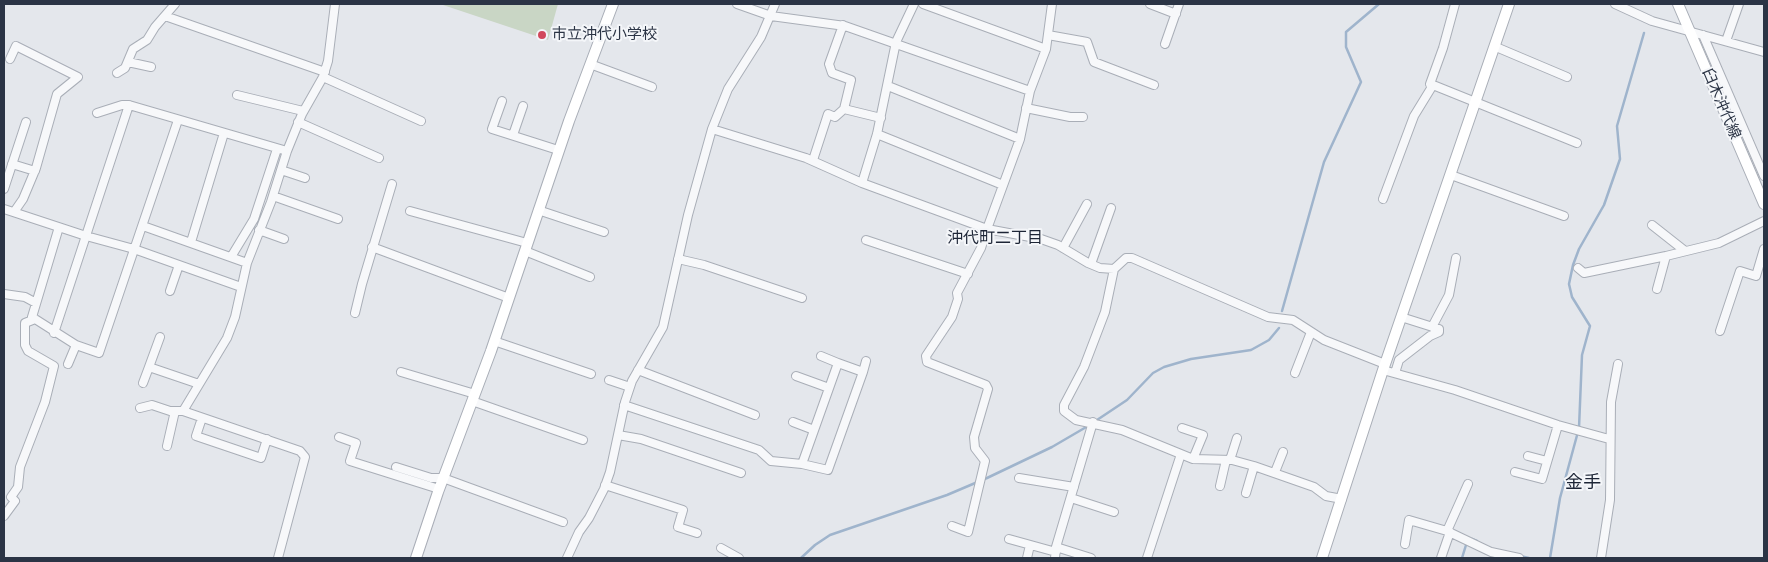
<!DOCTYPE html>
<html>
<head>
<meta charset="utf-8">
<style>
  body { margin:0 }
  #map { position:relative; width:1768px; height:562px; overflow:hidden; background:#e4e7ec; font-family:"Space Grotesk",sans-serif }
  canvas { display:block }
  .frame { position:absolute; inset:0; border:5px solid #2b3445; pointer-events:none }
</style>
</head>
<body>
<div id="map">
<canvas width="1768" height="562"></canvas>
<div class="frame"></div>
</div>
<script>
const context = document.querySelector('canvas').getContext('2d');
context.lineJoin = 'round';
function fillPath(path, color) { context.fillStyle = color; context.fill(path, 'evenodd'); }
const toPath = rows => new Path2D(rows.map(r => 'M' + r).join(''));
function strokePath(path, color, width, dash) { context.strokeStyle = color; context.lineWidth = width; context.lineCap = dash ? 'butt' : 'round'; context.setLineDash(dash || []); context.stroke(path); }
function drawText(font, color, halo, rows, align = 'center') {
  context.font = font + ' "Space Grotesk","Noto Sans JP",sans-serif'; context.lineWidth = 4; context.setLineDash([]); context.textBaseline = 'middle'; context.strokeStyle = halo; context.fillStyle = color; for (const [text, x, y, turn = 0] of rows) {
    context.save(); context.translate(x, y); context.rotate((+turn || 0) * Math.PI / 180); context.textAlign = isNaN(turn) ? turn : align; if (halo) context.strokeText(text, 0, 0); context.fillText(text, 0, 0); context.restore();
  }
}
fillPath(toPath([
  [440,4,558,4,548,40]
]), '#c9d6c5');
strokePath(toPath([
  [1282,311,1324,162,1361,82,1346,47,1346,32,1379,4],
  [1094,422,1127,400,1153,373,1164,367,1191,359,1251,350,1269,340,1279,328],
  [1520,556,1529,558],
  [801,558,815,545,830,535,947,495,987,478,1052,447,1088,426],
  [1462,558,1466,545,1472,539,1477,541],
  [1550,558,1560,498,1579,428,1582,355,1590,326,1572,297,1569,284,1573,265,1579,249,1604,205,1620,159,1617,126,1644,33]
]), '#9fb4cc', 2.5);
const street = toPath([
  [737,4,771,16,845,26,1030,91],
  [923,4,1046,49],
  [1052,4,1046,49,1030,91,1020,139,987,229,1041,239,1058,245,1088,263,1100,268,1114,269,1105,312,1084,367,1064,405,1064,411,1076,420,1122,430,1193,459,1232,460,1254,466,1314,487,1326,496,1342,499],
  [1150,4,1176,14],
  [1615,4,1652,21,1764,52],
  [165,16,325,72],
  [1048,35,1087,42,1094,62,1154,85],
  [1703,35,1764,176],
  [1726,41,1739,4],
  [1165,44,1179,4],
  [1496,47,1567,77],
  [10,59,16,46,78,77,57,94,36,168,23,199,14,212],
  [128,62,151,67],
  [590,64,652,87],
  [117,73,125,68,133,49,147,40,155,27,175,4],
  [323,77,421,121],
  [1433,85,1430,84,1443,48,1455,4],
  [888,86,1020,139],
  [237,95,303,111],
  [502,101,492,129,558,150],
  [1026,108,1070,117,1083,117],
  [844,109,881,118],
  [97,113,122,105,129,105],
  [298,122,379,158],
  [712,129,806,158,862,183,987,229,981,248,957,293,958,299,952,317,926,356,927,362,986,385,988,389,974,437,975,448,985,461,968,532,952,526],
  [877,134,1003,185],
  [513,135,523,106],
  [813,160,828,114,835,117,844,109,851,80,832,73,829,64,843,25],
  [12,164,35,171],
  [281,170,305,178],
  [1451,175,1564,216],
  [862,183,877,134,896,42,914,4],
  [4,189,26,122],
  [273,196,338,219],
  [1383,199,1414,116,1433,85,1577,143],
  [4,209,86,236,134,249,241,287],
  [538,210,604,232],
  [410,211,527,243],
  [1652,225,1685,251],
  [143,226,247,263],
  [59,227,32,317,76,345,99,353,178,120],
  [259,230,284,239],
  [866,240,968,274],
  [191,242,224,133],
  [372,247,509,298],
  [1063,248,1087,204],
  [525,251,590,277],
  [231,257,254,219,277,149],
  [678,259,704,265,802,298],
  [1091,264,1111,208],
  [1578,268,1584,273,1666,256],
  [1114,269,1126,258,1132,258,1268,317,1293,320,1324,340,1385,364],
  [1657,289,1666,256,1719,243,1764,221],
  [170,291,179,265],
  [4,294,25,297,36,303],
  [355,313,362,284,392,184],
  [1432,327,1449,295,1456,258],
  [1720,331,1740,271,1756,276,1764,249],
  [54,333,129,105,287,151],
  [494,341,591,374],
  [821,356,838,363],
  [68,364,76,345],
  [149,367,160,337],
  [638,370,755,415],
  [1383,370,1455,390,1558,425,1609,439],
  [401,372,475,394],
  [863,372,866,361],
  [1295,373,1311,332],
  [1395,373,1399,360,1430,336,1439,332,1439,329,1401,317],
  [796,376,829,388],
  [609,380,630,387],
  [143,383,149,367,199,384],
  [472,401,583,440],
  [624,405,759,450,771,461,802,464,838,363,863,372,828,470,802,464],
  [140,408,152,405,170,411,183,411,300,451,305,457,278,558],
  [183,411,227,338,235,317,247,263,271,202,287,151,302,114,323,77,328,61,335,4],
  [202,418,196,436,261,458,267,439],
  [793,422,814,430],
  [1182,428,1203,435,1193,459],
  [618,435,641,439,741,473],
  [339,437,356,443,350,461,439,489],
  [167,446,175,411],
  [1528,456,1547,461],
  [1230,460,1237,438],
  [396,467,431,478,443,478,563,522],
  [1275,472,1283,452],
  [1515,472,1542,479,1558,425],
  [1019,478,1074,487],
  [1468,484,1447,531,1491,552,1519,558],
  [605,485,683,510,678,527,697,533],
  [1220,486,1226,460],
  [1246,493,1254,466],
  [1071,498,1114,512],
  [4,516,15,501,11,497,18,487,20,467,45,402,54,366,28,351,25,345,25,323,35,319],
  [1009,539,1056,552],
  [1405,544,1409,520,1447,531],
  [1056,547,1091,558],
  [721,548,739,558],
  [567,558,579,532,589,518,604,489,610,472,625,402,632,381,663,327,688,215,712,129,728,89,761,37,775,4],
  [1027,558,1030,545],
  [1055,558,1056,547,1093,422],
  [1147,558,1181,454],
  [1441,558,1450,532],
  [1601,558,1610,500,1611,402,1618,364]
]);
const secondary = toPath([
  [1678,4,1764,204],
  [416,558,438,492,491,351,569,121,613,4],
  [1322,558,1383,370,1509,4]
]);
strokePath(street, '#a9aeb7', 10);
strokePath(secondary, '#a9aeb7', 12);
strokePath(street, '#f7f8fa', 8);
strokePath(secondary, '#fff', 10);
for (const [x, y, r, color] of [
  [542,35,5,"#d1495b"]
]) { const dot = new Path2D(); dot.arc(x, y, r, 0, 2 * Math.PI); context.fillStyle = color; context.fill(dot); strokePath(dot, '#f4f6f9', 2); }
drawText('15px', '#2b3445', '#f4f6f9', [
  ["市立沖代小学校",552,35]
], 'left');
drawText('15px', '#2b3445', '#f4f6f9', [
  ["臼木沖代線",1721,104,67]
]);
drawText('16px', '#1d2536', '#f4f6f9', [
  ["沖代町二丁目",995,239]
]);
drawText('18px', '#1d2536', '#f4f6f9', [
  ["金手",1583,483]
]);
</script>
</body>
</html>
